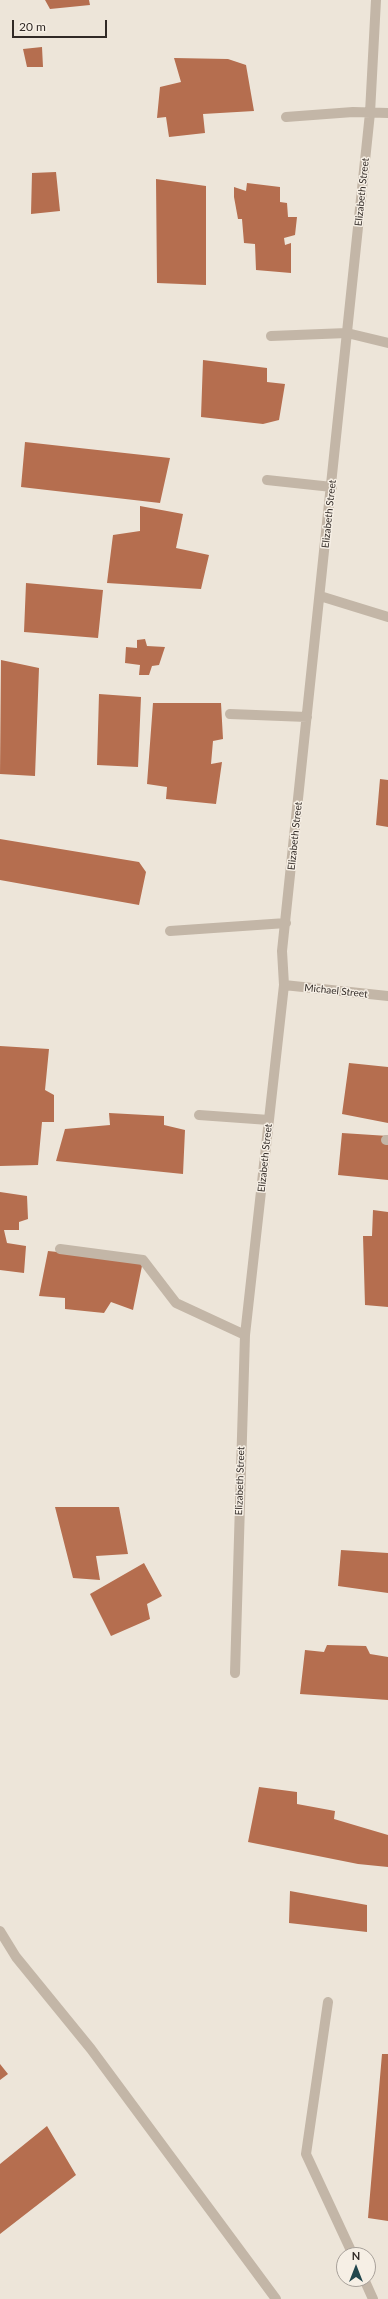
<!DOCTYPE html>
<html>
<head>
<meta charset="utf-8">
<style>
  body { margin:0 }
  #map { position:relative; width:388px; height:2299px; overflow:hidden; background:#ede5d9; font-family:Lato,sans-serif }
  canvas { display:block }
  .north { position:absolute; left:336px; top:2247px; width:40px; height:40px; box-sizing:border-box; background:#f6efe5; border:1px solid #a7a099; border-radius:50%; rotate:0deg; font-size:11px; font-weight:700; line-height:16px; text-align:center; color:#312a26 }
  .north::after { content:''; display:block; margin:auto; width:14px; height:18px; background:#22474d; clip-path:polygon(50% 0,100% 100%,50% 72%,0 100%) }
  .scale { position:absolute; left:12px; top:20px; width:95px; height:18px; box-sizing:border-box; border:2px solid #312a26; border-top:0; padding-left:5px; font-size:12px; line-height:14px; white-space:nowrap; color:#312a26; -webkit-text-stroke:3px #f6efe5; paint-order:stroke }
</style>
</head>
<body>
<div id="map">
<canvas width="388" height="2299"></canvas>
<div class="north">N</div>
<div class="scale">20 m</div>
</div>
<script>
const context = document.querySelector('canvas').getContext('2d');
context.lineJoin = 'round';
function fillPath(path, color) { context.fillStyle = color; context.fill(path, 'evenodd'); }
const toPath = rows => new Path2D(rows.map(r => 'M' + r).join(''));
function strokePath(path, color, width, dash) { context.strokeStyle = color; context.lineWidth = width; context.lineCap = dash ? 'butt' : 'round'; context.setLineDash(dash || []); context.stroke(path); }
function drawText(font, color, halo, rows, align = 'center') {
  context.font = font + ' Lato,sans-serif'; context.lineWidth = 3; context.setLineDash([]); context.textBaseline = 'middle'; context.strokeStyle = halo; context.fillStyle = color; for (const [text, x, y, turn = 0] of rows) {
    context.save(); context.translate(x, y); context.rotate((+turn || 0) * Math.PI / 180); context.textAlign = isNaN(turn) ? turn : align; if (halo) context.strokeText(text, 0, 0); context.fillText(text, 0, 0); context.restore();
  }
}
fillPath(toPath([
  [45,0,89,0,90,5,50,9],
  [42,47,43,67,27,67,23,49],
  [174,58,228,59,246,65,254,111,203,114,205,133,169,137,166,117,157,118,160,87,181,82],
  [56,172,60,211,31,214,32,173],
  [156,179,206,186,206,285,157,283],
  [247,183,280,187,280,202,287,203,288,217,297,217,295,235,284,238,285,245,291,243,291,273,256,270,255,244,244,243,242,219,238,219,234,197,234,187,246,191],
  [203,360,267,368,267,382,285,384,279,420,263,424,201,417],
  [25,442,170,458,160,503,21,487],
  [140,506,183,514,176,548,209,555,201,589,107,583,113,535,140,531],
  [26,583,103,590,98,638,24,632],
  [145,639,147,646,165,647,159,665,152,666,149,675,139,675,140,665,125,663,126,647,137,648,137,640],
  [1,660,39,668,35,776,0,774],
  [99,694,141,697,138,767,97,765],
  [153,703,221,703,223,739,213,741,211,764,222,762,216,804,166,799,167,787,147,784],
  [380,779,388,780,388,827,376,825],
  [0,839,139,862,146,872,139,905,0,880],
  [0,1046,49,1049,45,1090,54,1095,54,1122,42,1122,38,1165,0,1166],
  [349,1063,388,1067,388,1123,342,1114],
  [109,1113,164,1116,164,1125,185,1130,183,1174,56,1161,65,1129,110,1125],
  [342,1133,388,1136,388,1180,338,1175],
  [0,1192,27,1196,28,1219,19,1222,19,1230,4,1230,7,1243,26,1246,24,1273,0,1270],
  [373,1210,388,1212,388,1307,365,1305,363,1236,372,1236],
  [48,1251,143,1261,133,1310,111,1302,104,1313,65,1309,65,1298,39,1296],
  [55,1507,119,1507,128,1554,96,1556,100,1580,73,1578],
  [341,1550,388,1553,388,1593,338,1586],
  [144,1563,162,1596,147,1604,150,1619,111,1636,90,1594],
  [327,1645,366,1646,370,1654,388,1657,388,1700,300,1694,305,1650,324,1652],
  [259,1787,297,1792,297,1804,335,1811,334,1819,388,1835,388,1867,358,1864,248,1842],
  [290,1891,367,1905,367,1932,289,1923],
  [382,2054,388,2054,388,2221,368,2218],
  [0,2064,8,2074,0,2080],
  [47,2126,76,2175,0,2234,0,2164]
]), '#b56e4f');
strokePath(toPath([
  [286,117,353,112,388,113],
  [271,336,347,333,388,343],
  [267,480,332,487],
  [320,596,388,617],
  [230,714,307,717],
  [170,931,286,923],
  [284,985,388,996],
  [199,1115,269,1120],
  [386,1140,388,1140],
  [60,1249,143,1260,176,1303,245,1335],
  [235,1673,245,1335,284,985,282,951,370,113,376,0],
  [0,1931,16,1957,91,2049,276,2299],
  [328,2002,306,2154,353,2255],
  [364,2279,373,2299]
]), '#c3b6a7', 10);
drawText('10px', '#312a26', '#f6efe5', [
  ["Elizabeth Street",362,192,-84],
  ["Elizabeth Street",329,514,-84],
  ["Elizabeth Street",295,836,-84],
  ["Michael Street",336,991,6],
  ["Elizabeth Street",265,1158,-84],
  ["Elizabeth Street",240,1481,-88]
]);
</script>
</body>
</html>
